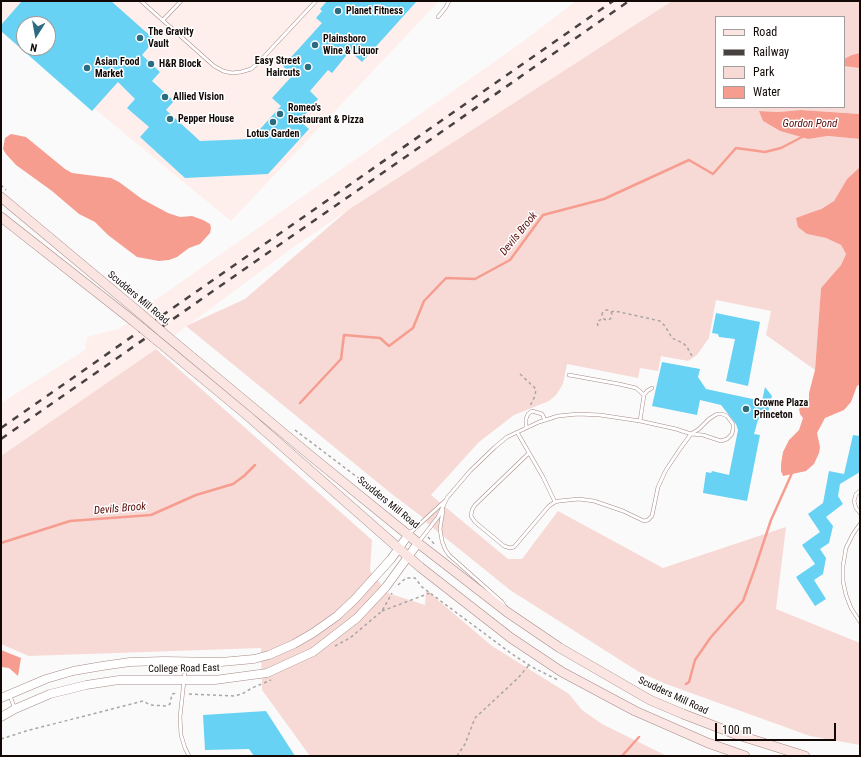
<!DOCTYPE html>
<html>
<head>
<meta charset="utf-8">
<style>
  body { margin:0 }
  #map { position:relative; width:861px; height:757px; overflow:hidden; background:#fafafa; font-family:"Roboto Condensed",sans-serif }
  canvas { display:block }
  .frame { position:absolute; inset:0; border:2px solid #120907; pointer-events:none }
  .legend { position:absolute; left:715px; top:16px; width:130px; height:92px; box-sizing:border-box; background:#fff; border:1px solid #a09d9c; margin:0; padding:5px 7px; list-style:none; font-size:12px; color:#120907 }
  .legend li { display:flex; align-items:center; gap:8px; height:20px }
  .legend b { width:20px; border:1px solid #a09d9c }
  .north { position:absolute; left:16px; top:16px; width:40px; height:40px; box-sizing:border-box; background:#fff; border:1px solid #a09d9c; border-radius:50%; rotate:191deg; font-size:11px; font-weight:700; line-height:16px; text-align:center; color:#120907 }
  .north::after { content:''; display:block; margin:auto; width:14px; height:18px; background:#2c6c80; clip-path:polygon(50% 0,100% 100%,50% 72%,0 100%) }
  .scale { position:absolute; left:715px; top:723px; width:121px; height:18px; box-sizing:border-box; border:2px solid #120907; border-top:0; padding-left:5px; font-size:12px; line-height:14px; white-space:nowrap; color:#120907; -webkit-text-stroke:3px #fff; paint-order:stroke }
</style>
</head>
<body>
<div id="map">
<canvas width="861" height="757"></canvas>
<div class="frame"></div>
<ul class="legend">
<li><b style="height:5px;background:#fae5e2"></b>Road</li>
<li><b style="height:5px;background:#47413f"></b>Railway</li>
<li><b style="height:11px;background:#f7dad6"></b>Park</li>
<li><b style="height:11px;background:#f69d90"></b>Water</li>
</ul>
<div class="north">N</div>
<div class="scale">100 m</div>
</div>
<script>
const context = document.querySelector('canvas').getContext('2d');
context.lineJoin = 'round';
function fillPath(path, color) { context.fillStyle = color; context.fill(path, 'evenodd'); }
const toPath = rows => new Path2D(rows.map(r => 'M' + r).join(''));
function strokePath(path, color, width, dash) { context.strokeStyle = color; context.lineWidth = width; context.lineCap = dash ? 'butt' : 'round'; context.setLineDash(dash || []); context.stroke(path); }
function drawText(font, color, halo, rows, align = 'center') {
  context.font = font + ' "Roboto Condensed",sans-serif'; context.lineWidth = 3; context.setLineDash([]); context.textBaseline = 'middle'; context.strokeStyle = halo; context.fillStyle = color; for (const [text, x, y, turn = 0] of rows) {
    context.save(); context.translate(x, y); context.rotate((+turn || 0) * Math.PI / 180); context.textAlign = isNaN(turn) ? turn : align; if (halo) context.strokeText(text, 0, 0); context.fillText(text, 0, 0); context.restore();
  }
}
fillPath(toPath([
  [1,1,439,1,231,221,1,32],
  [24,24,48,24,48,48,24,48],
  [576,1,672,1,348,210,291,249,156,349,1,456,1,403,85,350,87,337,118,329,147,311,147,306,521,43]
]), '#ffefec');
fillPath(toPath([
  [672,1,860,1,860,114,801,110,778,112,760,111,763,121,780,131,808,139,828,136,860,139,860,167,847,179,834,201,815,212,807,234,826,238,841,245,846,254,841,265,821,288,815,370,766,335,771,311,716,300,709,338,697,355,688,361,661,356,658,371,640,368,638,378,567,364,563,384,556,395,549,401,514,415,479,442,431,495,508,559,522,559,558,511,663,568,786,527,776,609,860,643,860,745,810,736,666,684,639,672,510,590,427,523,421,516,393,495,186,326,245,299,348,210],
  [716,17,844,17,844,107,716,107],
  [156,349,372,540,370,571,388,593,425,605,426,590,492,646,569,694,582,710,602,724,667,756,310,756,262,690,261,648,29,656,1,644,1,456]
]), '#f7dad6');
fillPath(toPath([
  [860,53,860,68,844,66,844,59,852,55],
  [801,110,860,114,860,139,828,136,808,139,780,131,763,121,759,111,778,112],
  [11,134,26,137,65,169,72,173,111,178,119,182,142,199,168,213,180,217,192,216,203,220,210,224,211,228,210,233,200,244,189,248,177,257,169,260,159,261,137,257,108,235,95,222,79,214,52,191,16,165,6,154,3,149,5,138],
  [860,167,860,384,857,386,851,402,844,410,825,418,817,433,820,447,819,453,814,464,806,471,783,476,781,471,781,464,783,452,789,440,799,430,803,418,800,414,799,409,809,399,809,393,815,370,821,288,841,265,846,254,841,245,826,238,807,234,798,227,796,218,821,209,834,201,847,179],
  [1,650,21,658,18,676,9,668,1,667]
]), '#f69d90');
strokePath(toPath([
  [300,403,341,359,344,335,380,338,389,346,413,328,424,301,446,278,475,279,510,260,543,215,604,199,689,160,713,174,736,148,765,152,781,148,802,137],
  [1,543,70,521,151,515,196,495,233,484,244,476,255,465],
  [686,684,689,682,695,660,711,637,743,601,755,568,771,520,792,473],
  [622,756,639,737]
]), '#f69d90', 2.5);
fillPath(toPath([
  [22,1,111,1,155,40,142,55,160,72,152,81,174,101,166,110,200,141,251,139,281,106,272,98,292,76,283,66,322,23,316,18,322,11,320,9,327,1,417,1,362,62,350,51,332,73,328,70,310,91,318,99,300,121,309,129,268,174,185,178,140,137,149,127,127,108,135,99,118,82,92,111,1,31,1,25],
  [24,24,48,24,48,48,24,48],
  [716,313,760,322,748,386,726,381,735,339,719,337,718,334,712,333],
  [662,362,700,369,698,377,706,389,762,401,765,387,772,396,768,413,758,420,754,434,760,435,747,501,703,493,706,472,711,473,712,471,729,475,738,430,736,424,721,405,700,400,697,415,652,406],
  [853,435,860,436,860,472,840,484,838,496,843,504,826,517,833,526,829,543,820,549,826,558,823,574,814,580,826,599,815,606,796,577,815,564,802,545,820,532,808,514,823,503,829,471,844,474],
  [266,711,295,756,254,756,249,749,205,750,203,715]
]), '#67d2f4');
const service = toPath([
  [141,1,214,66,223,71,232,73,241,72,251,69,259,62,316,1],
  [438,17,446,7,449,1],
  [163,20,181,1],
  [569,375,619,384,636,388,644,395,640,421],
  [644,395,647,391,652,388],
  [717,414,722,414,727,416,733,424,733,429,732,434,727,439,721,441,703,435,691,434,699,429,709,419,717,414],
  [526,428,526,419,528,414,532,411,542,414,545,420],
  [517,432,543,477,555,502],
  [860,491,856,494,854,501,856,508,860,513],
  [443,510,440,529,442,541,445,549,449,555,502,602,504,605],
  [860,524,853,534,846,548,843,566,843,581,846,595,851,608,860,622],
  [409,534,446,500],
  [418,543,438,517,447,498,470,471,495,447,507,437,539,422,558,416,578,414,600,415,640,421,676,429,691,434,680,449,666,470,658,487,652,516,648,520,644,521,623,511,594,501,579,499,559,501,555,502,549,506,514,547,510,548,504,546,475,522,471,516,472,510,475,505,529,453],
  [186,662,180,717,181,735,185,748,189,756],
  [10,696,15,709]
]);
const tertiary = toPath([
  [1,698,46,679,73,671,102,666,130,662,164,661,221,662,254,659,269,655,294,644,313,633,337,616,355,599,391,559,409,534],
  [1,717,15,709,50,694,86,685,119,680,215,680,267,673,313,652,357,618,386,587,418,543]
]);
const secondary = toPath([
  [1,197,140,313],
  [1,217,132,320],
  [162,332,311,456,418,543,507,612,560,648,650,700,683,714,738,735,805,756],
  [154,338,248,416,420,567,511,638,562,672,635,711,708,743,745,756]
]);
strokePath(service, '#a68a86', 4);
strokePath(tertiary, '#a68a86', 9);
strokePath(secondary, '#a68a86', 10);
strokePath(toPath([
  [1,185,6,190],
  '602 315a5 5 0 1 1 10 0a5 5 0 1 1-10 0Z',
  [611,312,615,311,660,321,665,326,672,338,683,343,687,347,693,358],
  [598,326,597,322,603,318],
  [520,374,536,389,535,396,530,406],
  [295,430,415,521],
  [428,537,435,545],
  [398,585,406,578,415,578,422,587,430,593,512,654,532,667,558,680],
  [382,611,430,593],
  [335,646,350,638,382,611,392,593],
  [189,694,234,696,242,694,252,688,271,680],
  [1,739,26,731,143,701,150,705,166,706,170,704,172,694,177,693],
  [457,756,465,744,475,718,518,678,529,665]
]), '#a8a5a4', 1.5, [3, 3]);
strokePath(service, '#fff', 3);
strokePath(tertiary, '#fff', 8);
strokePath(secondary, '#fae5e2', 9);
strokePath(toPath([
  [1,428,613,1],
  [1,439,629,1]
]), '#47413f', 2.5, [7, 7]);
const secondaryBridge = toPath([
  [140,313,162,332],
  [132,320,154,338]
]);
strokePath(secondaryBridge, '#a68a86', 10, []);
strokePath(secondaryBridge, '#fae5e2', 9);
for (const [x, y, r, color] of [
  [338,11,4,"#2c6c80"],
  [140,38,4,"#2c6c80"],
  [315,45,4,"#2c6c80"],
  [151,64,4,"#2c6c80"],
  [308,67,4,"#2c6c80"],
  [87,68,4,"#2c6c80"],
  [165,97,4,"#2c6c80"],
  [280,114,4,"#2c6c80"],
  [170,119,4,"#2c6c80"],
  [273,122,4,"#2c6c80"],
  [746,409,4,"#2c6c80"]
]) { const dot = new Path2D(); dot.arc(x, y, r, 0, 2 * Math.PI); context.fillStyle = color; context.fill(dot); strokePath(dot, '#fff', 1.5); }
drawText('bold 10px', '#120907', '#fff', [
  ["Planet Fitness",346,11],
  ["The Gravity",148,32],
  ["Vault",148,44],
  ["Plainsboro",323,39],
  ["Wine & Liquor",323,51],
  ["Easy Street",300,61,"right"],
  ["Haircuts",300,73,"right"],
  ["Asian Food",95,62],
  ["Market",95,74],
  ["H&R Block",159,64],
  ["Allied Vision",173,97],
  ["Romeo's",288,108],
  ["Restaurant & Pizza",288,120],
  ["Pepper House",178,119],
  ["Lotus Garden",273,134,"center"],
  ["Crowne Plaza",754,403],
  ["Princeton",754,415]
], 'left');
drawText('10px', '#120907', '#fff', [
  ["Scudders Mill Road",138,298,40],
  ["Scudders Mill Road",388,503,39],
  ["College Road East",184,669,-1],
  ["Scudders Mill Road",673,696,25]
]);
drawText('italic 11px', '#5a0b07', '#fff', [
  ["Gordon Pond",810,124],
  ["Devils Brook",519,234,-51],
  ["Devils Brook",120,509,-5]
]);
</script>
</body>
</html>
